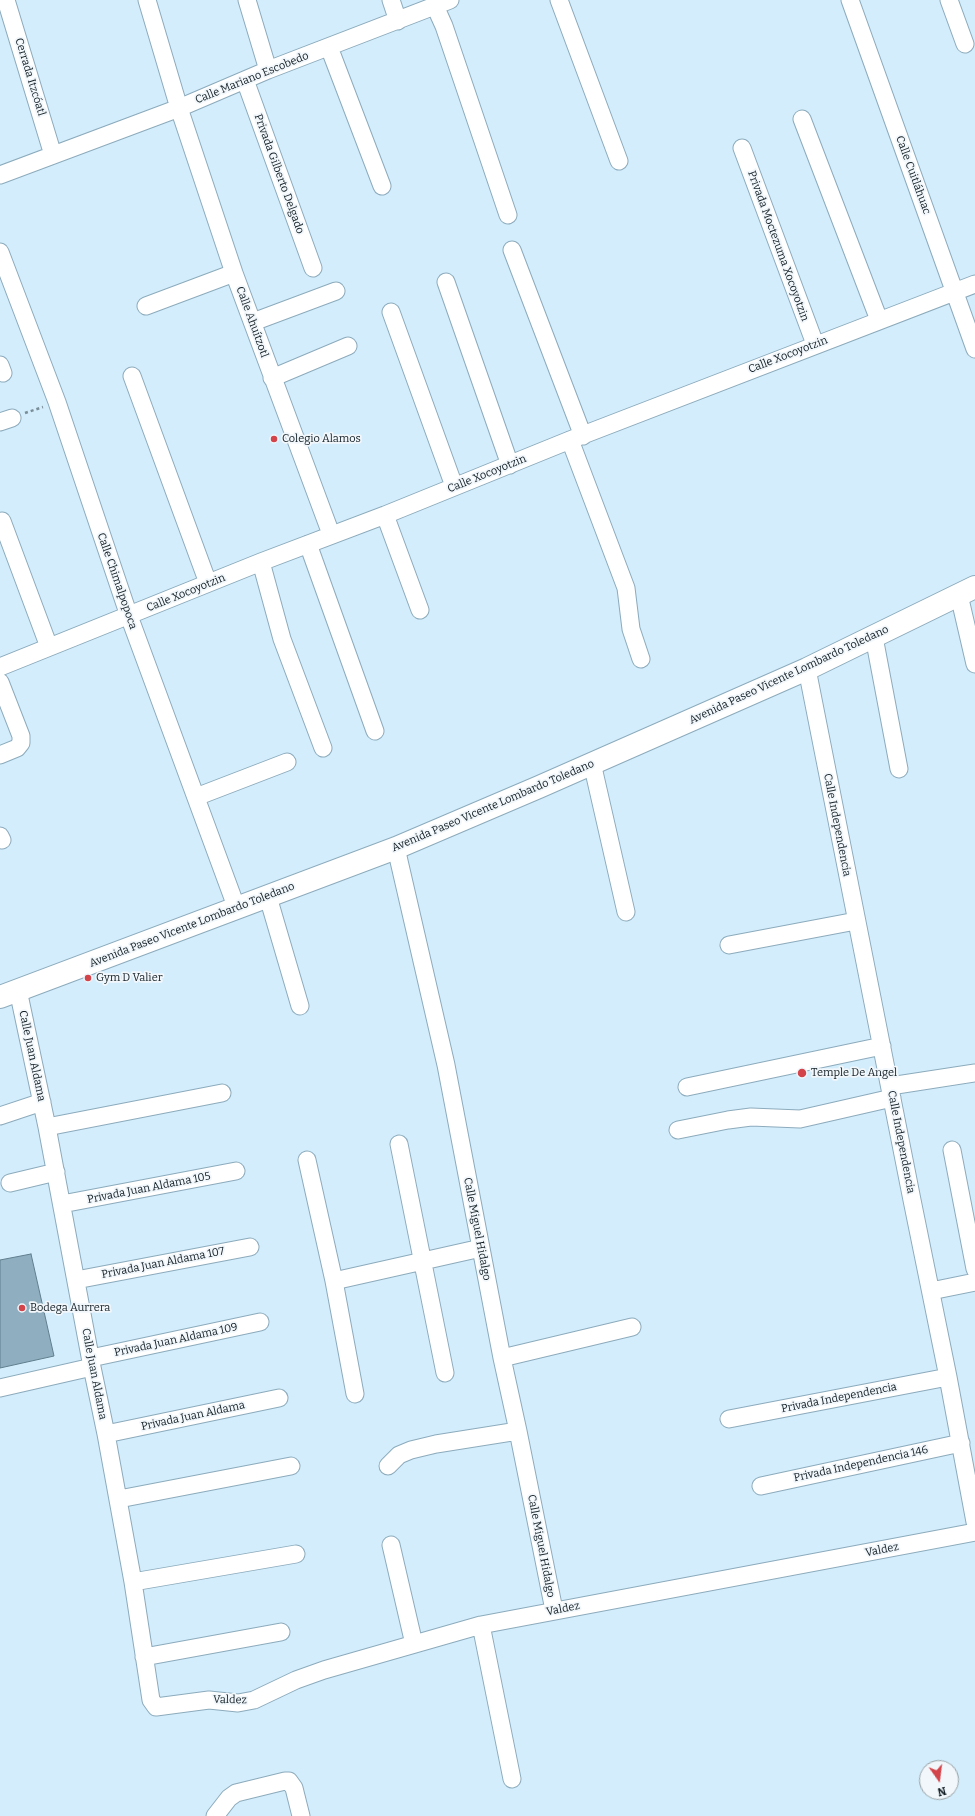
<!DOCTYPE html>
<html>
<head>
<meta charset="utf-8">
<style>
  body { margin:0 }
  #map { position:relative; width:975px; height:1816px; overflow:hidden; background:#d3edfc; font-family:Bitter,serif }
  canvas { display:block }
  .north { position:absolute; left:919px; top:1760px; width:40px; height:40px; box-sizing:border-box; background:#f1f7fb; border:1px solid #98a1a5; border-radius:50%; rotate:166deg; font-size:11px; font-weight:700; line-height:16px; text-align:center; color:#131f25 }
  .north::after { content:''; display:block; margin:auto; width:14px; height:18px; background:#d2434a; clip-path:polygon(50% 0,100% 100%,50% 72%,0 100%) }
</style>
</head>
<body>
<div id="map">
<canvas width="975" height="1816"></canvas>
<div class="north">N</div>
</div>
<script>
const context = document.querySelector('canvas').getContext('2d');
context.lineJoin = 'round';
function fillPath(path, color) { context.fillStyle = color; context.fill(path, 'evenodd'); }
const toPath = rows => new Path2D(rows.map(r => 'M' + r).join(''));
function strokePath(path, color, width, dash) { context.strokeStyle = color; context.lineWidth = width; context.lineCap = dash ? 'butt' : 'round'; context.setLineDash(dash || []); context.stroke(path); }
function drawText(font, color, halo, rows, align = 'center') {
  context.font = font + ' Bitter,serif'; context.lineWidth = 3.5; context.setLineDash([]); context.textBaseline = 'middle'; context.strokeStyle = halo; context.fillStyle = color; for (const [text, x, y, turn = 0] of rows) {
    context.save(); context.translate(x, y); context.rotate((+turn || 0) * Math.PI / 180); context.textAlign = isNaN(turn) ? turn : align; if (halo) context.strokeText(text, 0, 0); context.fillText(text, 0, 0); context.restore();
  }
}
const building = toPath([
  [31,1254,54,1356,0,1368,0,1260,31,1254]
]);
fillPath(building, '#8fafc0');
strokePath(building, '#607e8e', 1);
const minor = toPath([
  [6,0,53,155],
  [147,0,179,108,234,273,331,534],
  [247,0,268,70],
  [391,0,398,21],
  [559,0,619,161],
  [850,0,975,349],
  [949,0,965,44],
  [435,6,444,26,508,215],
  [329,47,382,186],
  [245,80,313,268],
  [802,119,879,320],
  [742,148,815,344],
  [0,175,179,108,268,70,450,0],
  [512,250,583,436],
  [0,252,57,402,129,616,237,909],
  [446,282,510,465],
  [146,306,234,273],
  [391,312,454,486],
  [253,322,336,291],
  [0,365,3,373],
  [132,376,208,583],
  [272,378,348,346],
  [0,422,12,418],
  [570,440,626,588,631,629,641,659],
  [385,515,420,610],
  [2,521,49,647],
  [308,544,375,731],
  [261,562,282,639,323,748],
  [959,595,975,664],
  [874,637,899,769],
  [0,667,261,562,385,515,570,440,975,284],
  [807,669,912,1200,948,1377,975,1522],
  [0,682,21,736,21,743,17,748,0,755],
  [592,763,626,912],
  [196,797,287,762],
  [0,836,2,840],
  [396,848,446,1065,502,1358,518,1431,554,1610],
  [268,897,300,1006],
  [729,945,856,921],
  [18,990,47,1127,92,1367,106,1434,133,1582,151,1700,156,1707,209,1700,238,1703,254,1700,296,1680,324,1670,481,1625,975,1532],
  [890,1086,975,1073],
  [687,1087,882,1046],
  [0,1116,42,1102],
  [47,1127,222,1093],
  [678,1130,728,1120,751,1117,800,1119,892,1098],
  [399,1144,445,1373],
  [952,1150,975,1269],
  [307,1160,334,1281,355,1394],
  [10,1183,56,1172],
  [62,1204,236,1171],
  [76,1280,250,1247],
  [334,1281,481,1248],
  [931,1291,975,1282],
  [91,1358,260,1322],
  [502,1358,632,1327],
  [0,1388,92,1367],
  [729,1419,948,1377],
  [106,1434,279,1398],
  [388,1466,399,1455,411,1450,436,1444,518,1431],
  [761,1486,961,1443],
  [119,1499,291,1466],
  [391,1545,414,1644],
  [133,1582,296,1554],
  [481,1625,512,1779],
  [144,1657,281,1632],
  [215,1816,229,1798,236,1793,285,1781,289,1781,294,1788,301,1816]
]);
const major = toPath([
  [0,997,396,848,539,787,807,669,975,587]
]);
strokePath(minor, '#8cabbc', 19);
strokePath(major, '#8cabbc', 24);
strokePath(toPath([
  [25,413,43,407]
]), '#7a8e98', 2.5, [3, 3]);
strokePath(minor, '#fff', 17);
strokePath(major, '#fff', 22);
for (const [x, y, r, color] of [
  [274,439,4,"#d2434a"],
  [88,978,4,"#d2434a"],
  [802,1073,5,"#d2434a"],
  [22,1308,4,"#d2434a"]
]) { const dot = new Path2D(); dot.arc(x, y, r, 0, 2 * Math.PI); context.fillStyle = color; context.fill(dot); strokePath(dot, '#f1f7fb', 1.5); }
drawText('11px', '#131f25', '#f1f7fb', [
  ["Cerrada Itzcóatl",30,77,73],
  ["Calle Mariano Escobedo",252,78,-22],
  ["Privada Gilberto Delgado",279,174,70],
  ["Calle Cuitláhuac",913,175,70],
  ["Privada Moctezuma Xocoyotzin",778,246,70],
  ["Calle Ahuítzotl",252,322,70],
  ["Calle Xocoyotzin",788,355,-21],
  ["Calle Xocoyotzin",487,474,-22],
  ["Calle Chimalpopoca",117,581,71],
  ["Calle Xocoyotzin",186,593,-22],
  ["Avenida Paseo Vicente Lombardo Toledano",789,675,-25],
  ["Avenida Paseo Vicente Lombardo Toledano",493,806,-23],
  ["Calle Independencia",837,825,79],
  ["Avenida Paseo Vicente Lombardo Toledano",192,925,-21],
  ["Calle Juan Aldama",32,1056,78],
  ["Calle Independencia",901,1142,79],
  ["Privada Juan Aldama 105",149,1188,-11],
  ["Calle Miguel Hidalgo",477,1229,79],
  ["Privada Juan Aldama 107",163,1263,-11],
  ["Privada Juan Aldama 109",176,1340,-12],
  ["Calle Juan Aldama",94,1374,79],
  ["Privada Independencia",839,1398,-11],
  ["Privada Juan Aldama",193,1416,-12],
  ["Privada Independencia 146",861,1464,-12],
  ["Calle Miguel Hidalgo",541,1546,79],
  ["Valdez",882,1550,-11],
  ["Valdez",563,1609,-11],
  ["Valdez",230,1700,1]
]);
drawText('11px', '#131f25', '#f1f7fb', [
  ["Colegio Alamos",282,439],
  ["Gym D Valier",96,978],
  ["Temple De Angel",811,1073],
  ["Bodega Aurrera",30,1308]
], 'left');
</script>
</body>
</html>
